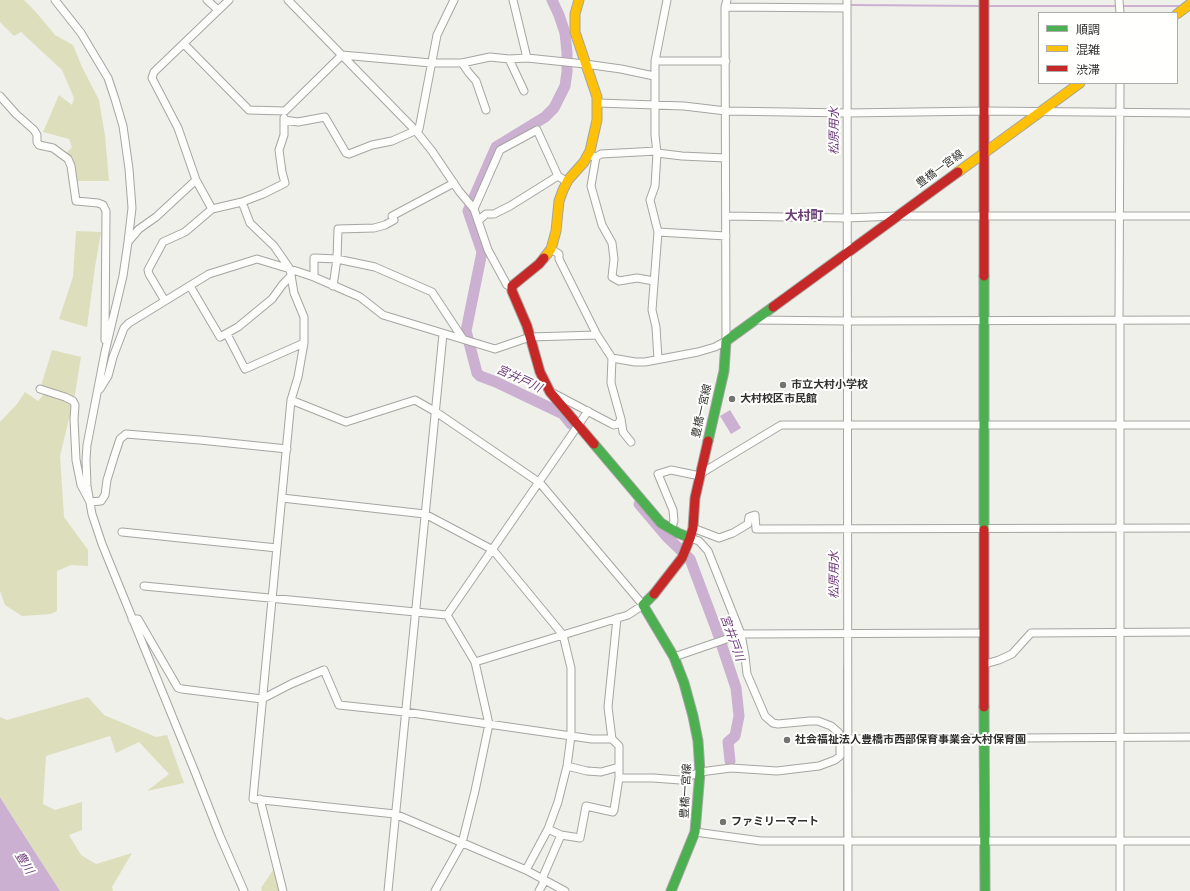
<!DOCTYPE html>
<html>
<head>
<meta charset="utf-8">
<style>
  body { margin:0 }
  #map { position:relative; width:1190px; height:891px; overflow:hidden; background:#eff0ea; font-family:"PT Sans Narrow","Noto Sans JP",sans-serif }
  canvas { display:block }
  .legend { position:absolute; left:1038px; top:12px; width:140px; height:72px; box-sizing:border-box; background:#fffffe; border:1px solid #acacaa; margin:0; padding:5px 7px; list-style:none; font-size:12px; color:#30302d }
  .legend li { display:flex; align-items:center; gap:8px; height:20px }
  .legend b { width:20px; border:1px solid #acacaa }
</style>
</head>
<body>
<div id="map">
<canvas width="1190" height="891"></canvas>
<ul class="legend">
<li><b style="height:5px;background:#4caf50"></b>順調</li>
<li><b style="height:5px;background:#ffc107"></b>混雑</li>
<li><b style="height:5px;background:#c62828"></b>渋滞</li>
</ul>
</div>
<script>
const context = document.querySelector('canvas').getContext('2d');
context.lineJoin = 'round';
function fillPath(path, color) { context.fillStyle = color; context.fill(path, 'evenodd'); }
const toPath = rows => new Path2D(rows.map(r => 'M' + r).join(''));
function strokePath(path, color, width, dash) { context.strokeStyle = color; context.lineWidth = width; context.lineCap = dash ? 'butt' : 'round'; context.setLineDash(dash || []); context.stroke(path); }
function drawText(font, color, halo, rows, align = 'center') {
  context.font = font + ' "PT Sans Narrow","Noto Sans JP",sans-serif'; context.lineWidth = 4; context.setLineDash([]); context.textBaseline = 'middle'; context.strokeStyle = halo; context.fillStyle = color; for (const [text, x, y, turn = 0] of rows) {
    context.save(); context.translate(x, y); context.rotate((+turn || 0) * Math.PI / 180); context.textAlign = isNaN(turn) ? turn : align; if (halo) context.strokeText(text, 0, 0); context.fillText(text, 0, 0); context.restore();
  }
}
fillPath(toPath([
  [0,0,24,0,35,11,55,35,73,45,82,67,99,100,105,136,109,181,74,181,75,172,72,161,65,154,72,147,69,139,43,132,59,95,72,105,74,98,62,70,21,32,14,36,0,22],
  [76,231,101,232,95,267,87,327,59,319,73,277],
  [52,350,81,357,75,394,60,456,64,517,88,550,88,566,71,565,57,571,57,611,51,614,22,616,5,605,0,591,0,422,17,404,25,392,38,401,46,392,40,389],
  [88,697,104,715,156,737,167,735,184,783,147,791,169,774,139,742,116,753,110,736,46,756,43,804,55,810,82,802,82,830,69,835,81,855,96,864,132,853,112,887,113,891,60,891,0,797,0,717,7,720],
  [273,870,280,891,262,891,261,888]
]), '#dddebc');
fillPath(toPath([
  [730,410,741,428,731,434,720,416],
  [0,797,17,824,60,891,0,891]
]), '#cbb0d1');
strokePath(toPath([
  [851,5,980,6],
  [987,6,1115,6],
  [1122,6,1180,6],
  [844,891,844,666]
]), '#cbb0d1', 2);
strokePath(toPath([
  [552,0,559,15,565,33,567,52,567,72,565,86,554,108,545,117,496,147,468,211,482,252,466,331,477,373,480,376,496,382,563,414,571,424],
  [639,504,667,537,690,559,717,631,736,688,739,716,735,736,728,742,730,761]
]), '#cbb0d1', 11);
const street = toPath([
  [55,0,81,33,108,78,115,99,123,126,129,169,132,208,128,242],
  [207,0,218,10],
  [288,0,416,131,432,151,459,191,474,209,488,250,507,285,512,286],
  [513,0,527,58],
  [847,0,848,891],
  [1119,0,1120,13],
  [725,7,847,8],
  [184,44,249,110,285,111,342,55,431,63,462,63,490,57,509,59,527,58,585,64,621,69,654,76],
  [509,59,524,91],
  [655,61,726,61],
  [462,63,469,73,476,81,486,110],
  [0,96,16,114,34,130,37,135,37,142,39,145,53,148,68,159,71,166,76,201,98,203,103,205,106,211,105,340],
  [598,103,684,106,726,111,847,113,985,111,1190,113],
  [284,120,298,122,325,117,346,153,349,154,372,145,392,141,419,129,437,35,454,0],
  [657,153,682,156,725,158],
  [591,156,596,157,601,154,657,151],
  [596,157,591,186,602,225,612,243,614,259,612,277,619,281,637,278,654,281],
  [196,180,156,217,139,229,128,242,123,276,105,352,87,445,86,460,87,486,92,514,102,544,195,772,220,836,244,891],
  [212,209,196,180,178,128,152,78,154,72,229,0],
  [474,209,500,150,537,130,558,176,567,182],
  [726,216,846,218,896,216,1190,216],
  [479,220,486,214,494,214,510,206,558,176],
  [658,232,726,236],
  [551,249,559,254,559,259,597,335,612,358,611,383,621,419,623,432,631,442],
  [314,277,314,258,337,259,375,267,432,292,463,339],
  [190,286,220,337,238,327,272,299,283,284,291,276],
  [333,286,337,259,338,229,374,228,385,225,394,220,392,216,454,183],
  [165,301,149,274,148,270,163,242,185,232,212,209,242,202,263,194,285,183,282,172,279,150,284,135,284,118],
  [754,320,848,321,1190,320],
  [1119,320,1120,83],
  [227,334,245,369,304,343,304,317,294,293,290,269,274,246,250,223,242,202],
  [304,343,298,377,291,400,253,799,395,814,526,870,565,891],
  [612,358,635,362,645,362,698,352,715,347,726,341,725,7,727,0],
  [658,359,656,327,652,310,658,232,650,200,655,186,657,153,655,135,655,61,667,0],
  [40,389,65,397,73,401,75,405,74,419,76,460,81,485,90,502,101,501,105,495,107,480,114,457,120,439,126,434,200,440,287,449],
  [100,389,108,376,113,357,124,328,129,323,209,274,257,259,290,269,314,277,360,297,383,315,495,349,530,337,597,335],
  [553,393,610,423,614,425,618,424,621,419],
  [291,400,346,422,415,400,436,412,540,483,643,605,628,615,475,662],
  [700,474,781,425,1190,425],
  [282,498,425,514,493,550,563,635,571,668,571,736,567,766,558,802,548,829,526,870],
  [693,528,719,538,733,533,748,524,749,517,755,515,756,529,1190,528],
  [671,530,674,521,673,510,658,474,671,470,700,476],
  [122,532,277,548],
  [144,586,447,615,475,662,489,724,475,791,462,843,435,891],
  [447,615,588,411],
  [132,619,138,619,178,688,182,689,262,699,291,684,324,670,339,705,405,712,592,739,612,739],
  [674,657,741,634,984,633],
  [985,664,999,660,1012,654,1031,633,1190,632],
  [844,739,1190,737],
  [567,766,587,771,601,772,619,767],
  [619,778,653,778,680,780,700,772,731,768,777,771,819,766,835,760,840,756,840,739,839,733,831,726,818,721,810,721,778,724,773,723,765,716,747,674,745,656,741,634,708,551,699,541,690,538],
  [260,799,283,891],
  [548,829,561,835,580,838,586,806,613,812,614,810,619,778,619,746,612,739,608,707,617,618],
  [695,832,761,841,1190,841],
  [542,879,561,835],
  [388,891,443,334],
  [539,891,545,880],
  [1120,891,1120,320]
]);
const fast = toPath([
  [984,276,984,530],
  [708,441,724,371,726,341,773,307],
  [594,444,661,523,678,533,690,538],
  [654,594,643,605,674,657,684,683,693,716,698,741,700,772,695,832,671,891],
  [984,707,985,891]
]);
const slow = toPath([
  [1177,14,1190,4],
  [958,172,1080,83],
  [544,258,551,249,556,231,559,201,563,190,568,180,584,162,590,151,597,120,597,97,575,32,575,14,579,0]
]);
const jam = toPath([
  [984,0,984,276],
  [544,258,539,264,512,286,512,291,527,326,540,372,550,392,594,444],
  [773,307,958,172],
  [984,530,984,707],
  [654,594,682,558,690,538,693,528,695,498,708,441]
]);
strokePath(street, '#a5a5a1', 9);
strokePath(fast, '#a5a5a1', 11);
strokePath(slow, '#a5a5a1', 11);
strokePath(jam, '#a5a5a1', 11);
strokePath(street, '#fdfdfc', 7);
strokePath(fast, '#4caf50', 9);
strokePath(slow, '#ffc107', 9);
strokePath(jam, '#c62828', 9);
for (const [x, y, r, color] of [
  [783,385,4,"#73736f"],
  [732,399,4,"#73736f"],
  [787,740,4,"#73736f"],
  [723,822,4,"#73736f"]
]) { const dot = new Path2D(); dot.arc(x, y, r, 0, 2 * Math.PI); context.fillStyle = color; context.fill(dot); strokePath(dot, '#fffffe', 1.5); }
drawText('11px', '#30302d', '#fffffe', [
  ["豊橋一宮線",940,169,-36],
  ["豊橋一宮線",702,411,-77],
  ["豊橋一宮線",686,791,-87]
]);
drawText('bold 11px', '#30302d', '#fffffe', [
  ["市立大村小学校",791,385],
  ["大村校区市民館",740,399],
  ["社会福祉法人豊橋市西部保育事業会大村保育園",795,740],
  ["ファミリーマート",731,822]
], 'left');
drawText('italic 12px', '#6c3a79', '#fffffe', [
  ["松原用水",835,131,-90],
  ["宮井戸川",519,379,25],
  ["松原用水",835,575,-90],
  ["宮井戸川",732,638,70],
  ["豊川",24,863,58]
]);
drawText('bold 13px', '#693e75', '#fffffe', [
  ["大村町",804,216]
]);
</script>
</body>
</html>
